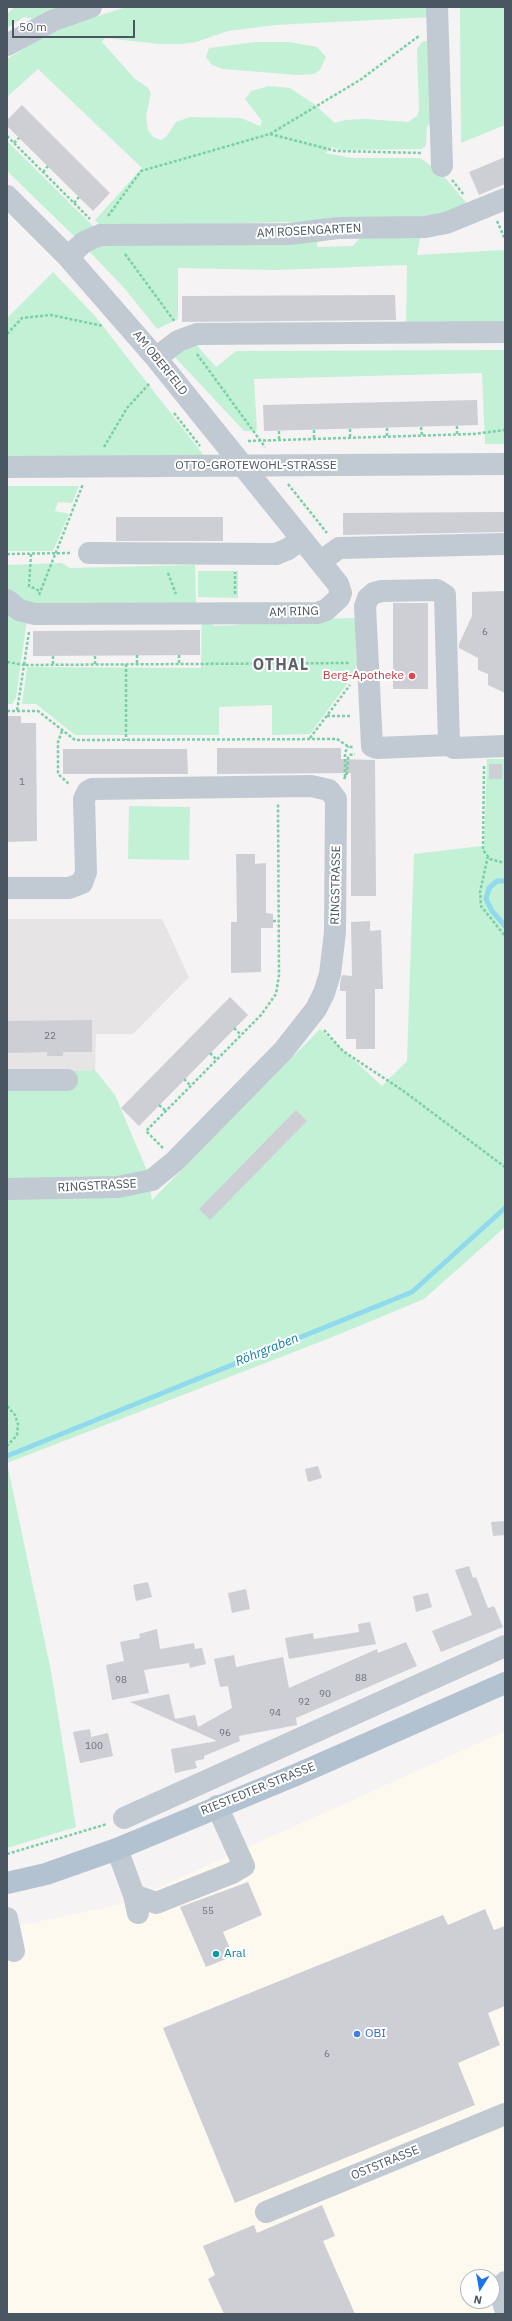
<!DOCTYPE html>
<html>
<head>
<meta charset="utf-8">
<style>
  body { margin:0 }
  #map { position:relative; width:512px; height:2321px; overflow:hidden; background:#f5f3f3; font-family:"IBM Plex Sans",sans-serif }
  canvas { display:block }
  .frame { position:absolute; inset:0; border:8px solid #4a5661; pointer-events:none }
  .north { position:absolute; left:460px; top:2269px; width:40px; height:40px; box-sizing:border-box; background:#fff; border:1px solid #b7bbc0; border-radius:50%; rotate:191deg; font-size:11px; font-weight:700; line-height:16px; text-align:center; color:#4a5661 }
  .north::after { content:''; display:block; margin:auto; width:14px; height:18px; background:#1a73e8; clip-path:polygon(50% 0,100% 100%,50% 72%,0 100%) }
  .scale { position:absolute; left:12px; top:20px; width:123px; height:18px; box-sizing:border-box; border:2px solid #4a5661; border-top:0; padding-left:5px; font-size:12px; line-height:14px; white-space:nowrap; color:#4a5661; -webkit-text-stroke:3px #fff; paint-order:stroke }
</style>
</head>
<body>
<div id="map">
<canvas width="512" height="2321"></canvas>
<div class="frame"></div>
<div class="north">N</div>
<div class="scale">50 m</div>
</div>
<script>
const context = document.querySelector('canvas').getContext('2d');
context.lineJoin = 'round';
function fillPath(path, color) { context.fillStyle = color; context.fill(path, 'evenodd'); }
const toPath = rows => new Path2D(rows.map(r => 'M' + r).join(''));
function strokePath(path, color, width, dash) { context.strokeStyle = color; context.lineWidth = width; context.lineCap = dash ? 'butt' : 'round'; context.setLineDash(dash || []); context.stroke(path); }
function drawText(font, color, halo, rows, align = 'center') {
  context.font = font + ' "IBM Plex Sans",sans-serif'; context.lineWidth = 4; context.setLineDash([]); context.textBaseline = 'middle'; context.strokeStyle = halo; context.fillStyle = color; for (const [text, x, y, turn = 0] of rows) {
    context.save(); context.translate(x, y); context.rotate((+turn || 0) * Math.PI / 180); context.textAlign = isNaN(turn) ? turn : align; if (halo) context.strokeText(text, 0, 0); context.fillText(text, 0, 0); context.restore();
  }
}
fillPath(toPath([
  [505,1731,505,2314,7,2314,7,1928,122,1904],
  [468,2277,492,2277,492,2301,468,2301]
]), '#fdf9ef');
fillPath(toPath([
  [7,919,162,919,189,977,133,1034,96,1034,95,1070,73,1071,7,1088]
]), '#e6e4e5');
fillPath(toPath([
  [15,7,65,7,33,19,24,17,7,28,7,14],
  [126,7,432,7,433,17,275,25,228,31,196,42,182,44,160,44,105,38,102,42,134,78,148,88,151,93,146,116,148,130,153,137,161,140,166,137,176,122,190,117,241,118,260,126,262,121,245,99,251,91,269,86,290,88,314,104,335,123,345,120,366,119,408,122,417,116,419,110,417,49,422,42,435,39,430,125,427,126,426,146,421,149,341,150,332,147,325,153,352,158,420,158,441,173,470,207,436,219,101,226,95,220,142,168,38,69,7,97,7,59,45,36,77,23],
  [460,7,505,7,505,125,461,143],
  [255,42,289,42,312,46,317,47,326,57,320,70,314,74,298,75,223,69,212,65,206,57,209,48],
  [7,141,95,228,77,239,7,171],
  [421,233,417,255,504,250,505,324,406,324,407,265,276,270,178,268,178,319,157,329,125,289,87,249,91,245,318,236,317,247,353,246,363,234],
  [53,272,95,316,205,457,7,459,7,318],
  [192,340,216,367,236,351,505,350,505,444,485,444,482,373,254,379,257,431,244,431,173,355],
  [7,486,79,486,72,503,58,502,55,511,69,514,53,551,7,551],
  [62,563,70,568,195,565,196,608,24,605,7,590,7,565],
  [198,571,238,571,238,598,198,597],
  [7,606,27,620,16,698,12,704,7,704],
  [356,618,357,665,353,676,310,734,272,735,272,705,219,707,219,735,75,735,36,704,22,704,27,667,201,668,202,620,212,620,213,626,239,625,239,620],
  [487,759,505,759,505,1227,424,1299,330,1338,7,1463,7,1088,73,1071,95,1070,115,1095,148,1173,152,1200,320,1029,382,1086,407,1061,414,854,481,846,484,848],
  [129,806,190,807,189,860,128,859],
  [7,1463,51,1671,76,1827,7,1848]
]), '#c3f1d5');
strokePath(toPath([
  [505,881,497,881,489,888,486,899,492,911,505,926],
  [7,1456,412,1292,505,1208]
]), '#90daee', 5);
fillPath(toPath([
  [22,105,110,193,93,211,7,126,7,120],
  [505,157,505,184,479,195,469,172],
  [395,295,396,320,182,322,182,296],
  [477,400,478,425,264,431,263,405],
  [505,512,505,532,343,535,343,513],
  [116,517,223,517,223,541,116,541],
  [505,591,505,693,488,685,488,674,478,670,478,658,459,648,459,644,472,616,472,592],
  [393,603,428,603,428,689,393,689],
  [200,630,200,655,33,656,33,631],
  [7,716,21,716,21,723,36,723,37,841,7,842],
  [217,748,341,748,341,759,375,760,376,896,351,896,351,773,217,774],
  [63,749,187,749,188,774,63,774],
  [489,764,502,764,502,779,489,779],
  [236,854,255,854,255,864,266,863,266,913,273,914,273,928,261,928,261,972,231,973,231,922,237,922],
  [370,921,370,931,381,930,383,989,375,989,375,1049,356,1049,356,1039,346,1039,346,991,340,991,340,983,342,975,352,976,351,922],
  [230,997,248,1015,139,1126,121,1108],
  [92,1020,92,1052,63,1052,63,1056,47,1056,47,1052,7,1053,7,1021],
  [296,1110,307,1121,210,1220,199,1209],
  [318,1466,322,1478,308,1482,305,1469],
  [505,1521,505,1535,493,1536,491,1522],
  [469,1566,473,1578,476,1577,488,1608,494,1606,503,1627,441,1652,432,1631,472,1615,455,1570],
  [148,1582,152,1597,136,1601,133,1585],
  [246,1589,250,1609,232,1613,228,1593],
  [428,1593,432,1607,416,1612,413,1596],
  [370,1622,376,1644,289,1659,285,1638,313,1633,314,1639,359,1632,358,1624],
  [157,1629,160,1649,194,1643,195,1649,202,1648,206,1664,190,1668,189,1663,144,1670,149,1693,112,1700,106,1665,124,1661,120,1642,140,1638,139,1634],
  [406,1642,417,1666,296,1718,297,1725,239,1736,240,1741,204,1756,204,1759,195,1761,197,1768,175,1773,171,1749,217,1741,130,1702,169,1694,175,1719,195,1715,198,1727,232,1708,228,1686,220,1687,214,1659,234,1655,236,1667,283,1657,289,1688,377,1649,378,1653],
  [90,1729,91,1737,108,1733,113,1756,80,1763,73,1732],
  [248,1882,262,1915,223,1932,233,1956,206,1967,180,1907],
  [485,1909,494,1930,505,1926,505,2006,488,2013,500,2045,458,2063,475,2105,235,2203,163,2028,443,1915,448,1925],
  [322,2205,335,2236,323,2241,355,2314,224,2314,208,2279,215,2275,203,2246,254,2225,257,2233]
]), '#cdcfd5');
strokePath(toPath([
  [270,134,336,151,422,153],
  [7,136,90,219],
  [14,143,19,138],
  [43,172,48,166],
  [452,180,464,195],
  [74,203,79,197],
  [108,216,141,171,270,134,360,80,419,36],
  [497,221,505,239],
  [125,254,175,322],
  [7,334,22,318,51,315,103,326],
  [197,354,265,447],
  [174,413,200,446],
  [457,426,457,434],
  [421,427,422,435],
  [387,428,387,436],
  [350,429,350,437],
  [314,430,314,439],
  [279,431,279,439],
  [248,441,473,434,505,430],
  [104,447,127,408,150,383],
  [288,484,327,533],
  [7,554,71,553],
  [31,554,29,586,40,591],
  [168,573,176,594],
  [235,594,235,572],
  [39,595,83,484],
  [29,632,24,665,350,663],
  [137,655,137,664],
  [179,655,179,664],
  [53,656,53,665],
  [95,656,95,665],
  [7,662,24,665,17,711],
  [126,664,126,740],
  [7,711,38,711,75,740,337,739,349,747,354,747],
  [327,716,351,716],
  [62,731,58,742,58,774,70,785],
  [310,738,350,685],
  [484,766,483,850,490,859,505,863],
  [345,777,345,753,348,746],
  [344,779,347,773,348,758,350,755,355,754],
  [488,856,480,892,481,906,505,936],
  [273,921,279,921],
  [234,1028,241,1035],
  [324,1030,343,1051,402,1090,505,1167],
  [210,1053,217,1060],
  [184,1079,191,1086],
  [159,1105,166,1111],
  [163,1148,146,1131,261,1015,276,994,279,975,278,804],
  [7,1406,15,1415,18,1424,17,1435,7,1446],
  [7,1854,107,1824]
]), '#7ad0a6', 2.5, [3, 2]);
strokePath(toPath([
  [437,7,442,166],
  [7,45,52,21,91,7],
  [7,196,68,257,156,358,338,584,341,593,339,598,326,610,317,613,35,614,19,610,7,600],
  [68,257,84,242,100,235,289,234,338,228,425,227,446,223,505,199],
  [156,358,178,341,197,334,505,332],
  [7,467,505,464],
  [89,553,276,554,288,549,302,539],
  [320,562,339,548,505,544],
  [449,745,445,595,437,590,382,591,374,593,368,598,365,606,372,746,377,748,449,745,454,748,505,746],
  [7,888,69,888,82,883,86,872,84,799,88,791,92,789,311,786,329,790,336,799,335,932,330,974,324,993,316,1009,283,1051,175,1161,152,1180,118,1187,7,1189],
  [7,1080,67,1080],
  [124,1818,505,1646],
  [117,1849,134,1895,138,1913],
  [134,1895,156,1903,232,1873,244,1866,217,1806],
  [7,1918,14,1951],
  [266,2212,505,2114],
  [505,2282,500,2291,505,2309]
]), '#c1cad2', 22);
strokePath(toPath([
  [7,1883,46,1874,117,1849,298,1774,505,1683]
]), '#b3c2d1', 22);
for (const [x, y, r, color] of [
  [412,676,4,"#e0444e"],
  [216,1954,4,"#0f9aa8"],
  [357,2034,4,"#3f7fe0"]
]) { const dot = new Path2D(); dot.arc(x, y, r, 0, 2 * Math.PI); context.fillStyle = color; context.fill(dot); strokePath(dot, '#fff', 1.5); }
drawText('10px', '#6b747e', null, [
  ["6",485,632],
  ["1",22,782],
  ["22",50,1036],
  ["88",361,1678],
  ["98",121,1680],
  ["90",325,1694],
  ["92",304,1702],
  ["94",275,1713],
  ["96",225,1733],
  ["100",94,1746],
  ["55",208,1911],
  ["6",327,2054]
]);
drawText('12px', '#4a5661', '#fff', [
  ["AM ROSENGARTEN",309,231,-3],
  ["AM OBERFELD",160,363,51],
  ["OTTO-GROTEWOHL-STRASSE",256,466],
  ["AM RING",294,612,-2],
  ["RINGSTRASSE",336,885,-89],
  ["RINGSTRASSE",97,1186,-3],
  ["RIESTEDTER STRASSE",258,1789,-22],
  ["OSTSTRASSE",385,2163,-22]
]);
drawText('12px', '#be3a42', '#fff', [
  ["Berg-Apotheke",404,676]
], 'right');
drawText('12px', '#0d838f', '#fff', [
  ["Aral",224,1954]
], 'left');
drawText('12px', '#366cbe', '#fff', [
  ["OBI",365,2034]
], 'left');
drawText('italic 13px', '#0c7c9b', '#fff', [
  ["Röhrgraben",267,1350,-22]
]);
context.letterSpacing = '1px';
drawText('bold 16px', '#5f6368', '#fff', [
  ["OTHAL",281,665]
]);
context.letterSpacing = '0px';
</script>
</body>
</html>
